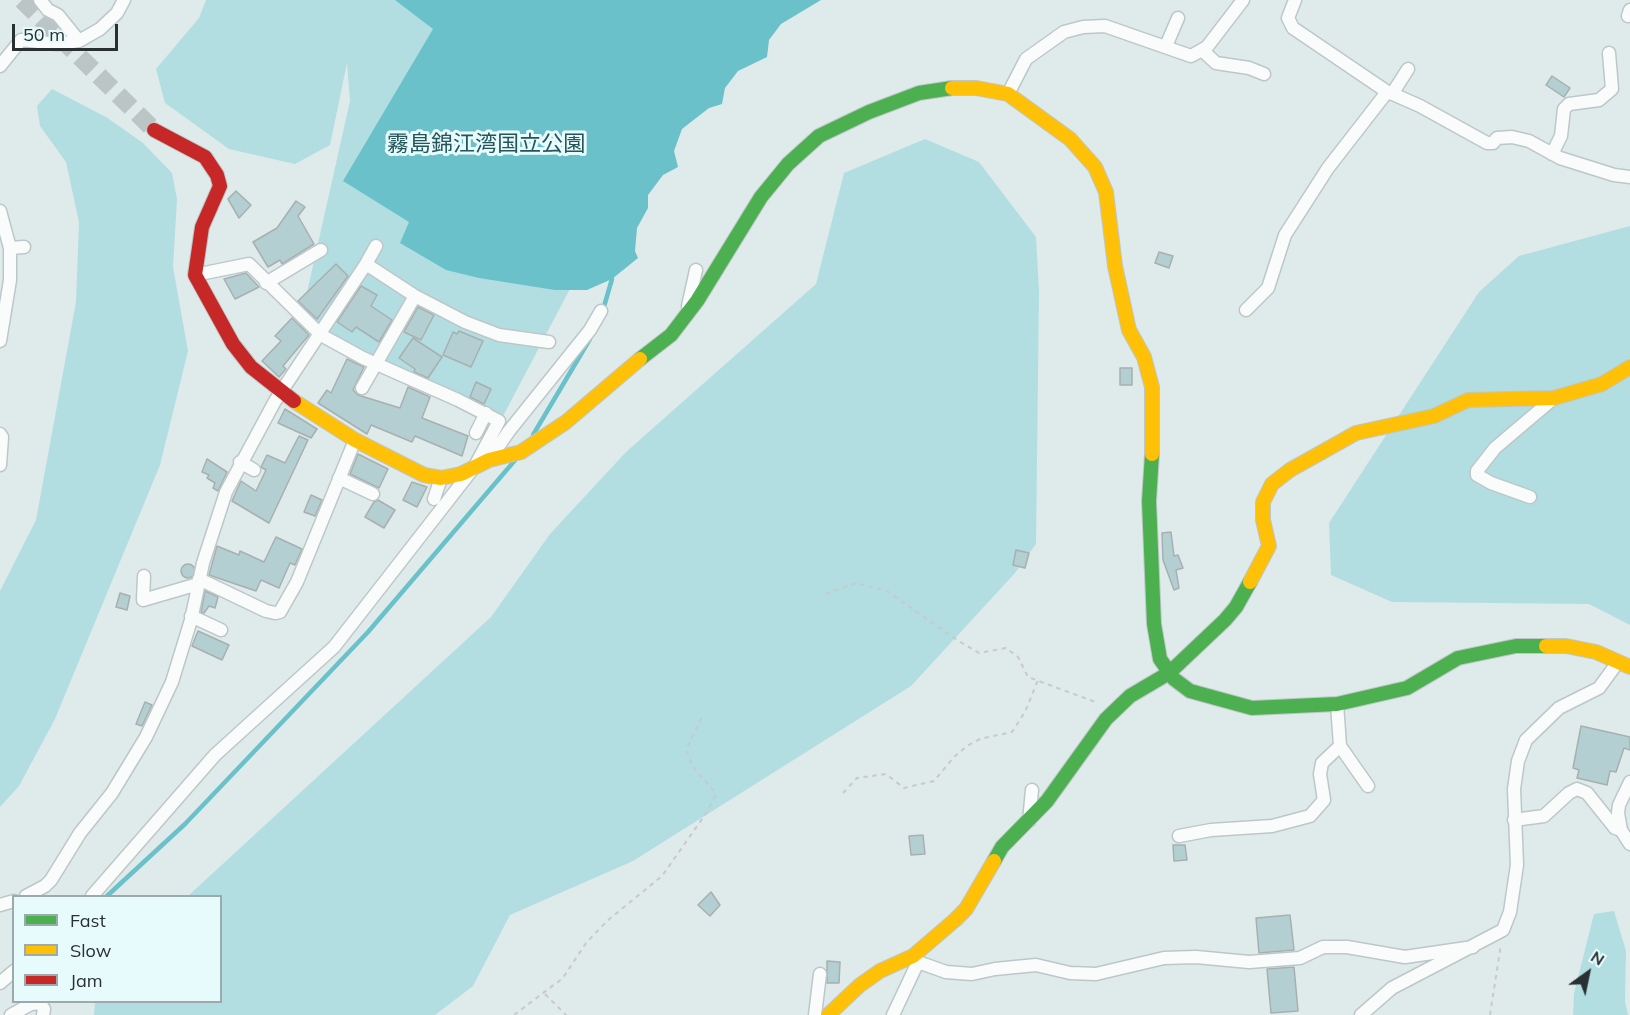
<!DOCTYPE html>
<html>
<head>
<meta charset="utf-8">
<style>
	body { margin:0 }
	#map { position:relative; width:1630px; height:1015px; overflow:hidden; background:#dfeaeb; font-family:Mulish,sans-serif }
	canvas { display:block }
	.legend { position:absolute; left:12px; top:895px; width:210px; height:108px; box-sizing:border-box; background:#e7fbfd; border:2px solid #9baaab; margin:0; padding:8px 10px; list-style:none; font-size:18px; color:#293031 }
	.legend li { display:flex; align-items:center; gap:12px; height:30px }
	.legend b { width:30px; border:2px solid #9baaab }
	.north { position:absolute; left:1558px; top:943px; width:60px; height:60px; -webkit-text-stroke:4px #e7fbfd; paint-order:stroke; rotate:33deg; font-size:16px; font-weight:700; line-height:24px; text-align:center; color:#293031 }
	.north::after { content:''; display:block; margin:auto; width:21px; height:27px; background:#293031; clip-path:polygon(50% 0,100% 100%,50% 72%,0 100%) }
	.scale { position:absolute; left:12px; top:24px; width:106px; height:27px; box-sizing:border-box; border:3px solid #293031; border-top:0; padding-left:8px; font-size:18px; line-height:21px; white-space:nowrap; color:#293031; -webkit-text-stroke:4px #e7fbfd; paint-order:stroke }
</style>
</head>
<body>
<div id="map">
<canvas width="1630" height="1015"></canvas>
<ul class="legend">
<li><b style="height:8px;background:#4caf50"></b>Fast</li>
<li><b style="height:8px;background:#ffc107"></b>Slow</li>
<li><b style="height:8px;background:#c62828"></b>Jam</li>
</ul>
<div class="north">N</div>
<div class="scale">50 m</div>
</div>
<script>
const c = document.querySelector('canvas').getContext('2d');
c.lineJoin = 'round';
function paint(path, color) { c.fillStyle = color; c.fill(path, 'evenodd'); }
const poly = rows => new Path2D(rows.map(r => 'M' + r).join(''));
function strokePath(path, color, width, dash) { c.strokeStyle = color; c.lineWidth = width; c.lineCap = dash ? 'butt' : 'round'; c.setLineDash(dash || []); c.stroke(path); }
function label(font, color, halo, rows, align = 'center') {
  c.font = font + ' Mulish,"Noto Sans JP",sans-serif'; c.lineWidth = 6; c.setLineDash([]); c.textBaseline = 'middle'; c.strokeStyle = halo; c.fillStyle = color; for (const [text, x, y, turn = 0] of rows) {
    c.save(); c.translate(x, y); c.rotate((+turn || 0) * Math.PI / 180); c.textAlign = isNaN(turn) ? turn : align; if (halo) c.strokeText(text, 0, 0); c.fillText(text, 0, 0); c.restore();
  }
}
paint(poly([
	[206,0,802,0,679,82,502,418,299,328,350,101,347,63,330,145,295,164,229,149,165,103,156,69,199,18],
	[52,89,106,117,143,143,172,173,177,199,173,267,188,351,160,465,55,719,19,786,0,807,0,591,36,520,76,302,79,222,66,162,40,126,37,106],
	[925,139,979,162,1036,237,1039,291,1036,544,1015,573,911,686,633,861,510,915,473,986,435,1015,94,1015,95,1002,220,1002,220,896,188,896,491,617,550,534,626,452,816,284,844,173],
	[1630,226,1630,625,1589,604,1392,602,1331,575,1329,523,1479,292,1519,256],
	[1614,911,1626,951,1625,1001,1628,1015,1573,1015,1574,993,1594,914]
]), '#b2dee2');
paint(poly([
	[395,0,821,0,781,24,769,40,767,57,738,71,725,88,722,104,709,108,682,129,674,151,678,167,663,175,648,195,648,208,637,228,635,251,638,258,612,279,587,290,555,290,479,278,446,270,400,243,409,222,343,181,433,29]
]), '#6ac1c9');
strokePath(poly([
	[603,310,612,279],
	[533,435,590,339],
	[107,896,185,824,368,632,516,459]
]), '#6ac1c9', 4.5);
const building = poly([
	[1552,76,1570,88,1564,97,1546,85,1552,76],
	[236,191,251,205,239,218,228,199,236,191],
	[296,201,305,207,298,216,314,244,282,264,280,260,268,267,253,242,277,228,296,201],
	[1159,252,1173,256,1169,268,1155,263,1159,252],
	[336,264,348,276,317,319,298,301,336,264],
	[246,273,259,287,235,299,224,279,246,273],
	[361,286,377,295,371,306,392,320,379,342,356,327,352,332,337,322,361,286],
	[418,307,434,315,421,340,404,332,418,307],
	[292,318,309,335,283,366,286,369,279,377,262,361,281,341,275,336,292,318],
	[459,331,483,341,471,367,443,355,453,332,457,334,459,331],
	[413,338,442,357,428,378,414,372,415,369,399,358,413,338],
	[347,359,364,367,353,390,358,395,400,408,408,387,430,397,422,418,468,436,462,456,415,436,412,442,371,425,367,434,318,403,327,390,331,393,347,359],
	[1120,368,1132,368,1132,385,1120,385,1120,368],
	[476,382,491,389,484,404,470,397,476,382],
	[285,409,317,429,311,438,278,423,285,409],
	[299,436,308,440,269,523,232,501,241,481,256,491,266,470,261,467,267,455,285,463,299,436],
	[358,454,388,469,379,488,350,474,358,454],
	[207,459,227,472,218,491,213,488,215,483,207,478,209,475,202,472,207,459],
	[412,482,427,487,417,507,403,500,412,482],
	[311,495,322,500,315,516,304,512,311,495],
	[378,500,395,510,384,528,365,517,374,502,378,500],
	[1171,532,1174,556,1178,555,1183,568,1176,570,1179,588,1174,590,1163,560,1162,533,1171,532],
	[276,537,302,549,295,565,290,563,279,588,261,580,256,591,209,575,217,546,239,555,240,551,264,562,276,537],
	[1016,550,1029,553,1025,568,1013,565,1016,550],
	'181 571a7 7 0 1 1 14 0a7 7 0 1 1-14 0Z',
	[205,591,218,597,215,608,209,606,204,613,201,612,205,591],
	[120,593,130,596,127,610,116,607,120,593],
	[198,631,229,645,222,660,192,646,198,631],
	[145,702,152,705,142,726,136,724,145,702],
	[1581,726,1630,737,1630,750,1624,748,1616,772,1610,771,1607,785,1577,778,1579,770,1573,768,1581,726],
	[923,835,925,854,911,855,909,836,923,835],
	[1173,845,1185,845,1187,860,1174,861,1173,845],
	[711,892,720,905,710,916,698,905,711,892],
	[1290,915,1294,950,1259,953,1256,918,1290,915],
	[827,961,840,962,839,983,827,983,827,961],
	[1294,967,1298,1011,1271,1013,1267,969,1294,967]
]);
paint(building, '#b4cfd1');
strokePath(building, '#a7b0b1', 1.5);
strokePath(poly([
	[22,0,154,130]
]), '#bbc5c6', 18, [18, 9]);
const street = poly([
	[40,0,48,10,58,15,79,41],
	[1295,0,1288,18,1293,28,1386,91,1420,106,1487,143,1493,143,1497,138,1512,137,1529,141,1560,158,1614,175,1630,177],
	[1628,16,1630,10],
	[1166,46,1178,18],
	[1203,51,1216,63,1249,68,1264,74],
	[0,66,21,40,57,44,79,41,100,29,117,13,124,0],
	[1008,94,1026,59,1064,32,1083,27,1105,26,1191,56,1207,47,1243,0],
	[1392,94,1408,69],
	[1552,154,1561,136,1564,109,1569,104,1599,100,1612,89,1609,53],
	[0,211,10,248,10,280,0,341],
	[10,248,24,247],
	[366,264,376,246],
	[266,283,321,250],
	[688,306,696,270],
	[1246,310,1268,288,1285,235,1328,168,1387,92],
	[362,388,415,296],
	[476,433,486,413],
	[0,434,2,437,0,465],
	[489,460,509,431,590,330,601,311],
	[240,462,254,470],
	[339,478,373,494],
	[1530,497,1491,483,1477,475,1477,471,1495,448,1554,398],
	[434,499,441,478],
	[144,576,143,600,198,584],
	[199,579,266,611,275,613,280,612,297,582,355,440],
	[191,616,221,630],
	[1337,704,1340,746,1368,786],
	[1630,782,1619,805,1618,813,1621,830,1630,844],
	[1514,820,1544,816,1569,793,1577,789,1587,793,1615,828,1621,830],
	[1029,821,1032,790],
	[1179,836,1211,830,1272,826,1310,816,1324,800,1320,774,1322,763,1340,746],
	[26,896,45,886,51,880,80,833,112,793,146,737,172,682,191,620,203,563,226,492,275,401,366,264,415,296,465,322,499,335,549,342],
	[92,896,215,755,334,647,475,466,499,421,458,400,363,358,321,335,249,264,195,275],
	[0,905,14,901],
	[913,956,918,962,946,972,972,974,995,969,1036,965,1070,973,1096,974,1164,958,1196,957,1249,962,1300,958,1323,947,1347,947,1405,957,1473,947],
	[0,983,14,971],
	[11,1015,31,1004,40,1003,44,1009,43,1015],
	[815,1015,820,974],
	[893,1015,918,962],
	[1361,1015,1392,988,1503,930,1510,912,1517,865,1514,789,1518,761,1526,740,1559,708,1599,688,1618,662]
]);
const fast = poly([
	[640,359,671,335,697,301,761,197,788,164,819,136,869,112,919,93,952,88],
	[1152,454,1149,501,1154,624,1160,659,1174,679,1190,691,1252,708,1337,704,1407,688,1458,658,1516,646,1546,646],
	[994,861,1002,847,1047,801,1106,719,1130,696,1169,673,1225,620,1236,607,1250,582]
]);
const slow = poly([
	[952,88,976,88,1008,94,1070,139,1095,167,1106,192,1115,266,1129,330,1144,357,1152,387,1152,454],
	[294,401,355,440,424,475,441,478,461,474,489,460,521,452,566,422,640,359],
	[1250,582,1269,546,1263,520,1263,502,1272,484,1290,470,1356,433,1434,416,1468,400,1554,398,1602,384,1630,367],
	[1546,646,1566,646,1596,652,1630,667],
	[828,1015,860,985,880,971,913,956,955,920,966,909,994,861]
]);
const jam = poly([
	[154,130,205,157,217,175,220,186,202,227,195,275,233,344,251,367,294,401]
]);
strokePath(street, '#bec7c8', 15);
strokePath(fast, '#bec7c8', 16);
strokePath(slow, '#bec7c8', 16);
strokePath(jam, '#bec7c8', 16);
strokePath(poly([
	[826,594,856,583,887,591,957,640,979,653,1006,648,1018,657,1028,677,1098,703],
	[843,793,857,778,886,774,904,788,934,781,954,757,967,746,980,739,1012,732,1025,712,1038,680],
	[545,994,566,1015],
	[514,1015,563,978,586,943,607,921,662,876,707,812,715,796,713,790,693,767,686,750,702,717],
	[1490,1015,1501,944]
]), '#c7cacc', 2, [4.5, 4.5]);
strokePath(street, '#fafcfc', 12);
strokePath(fast, '#4caf50', 14);
strokePath(slow, '#ffc107', 14);
strokePath(jam, '#c62828', 14);
label('22px', '#245559', '#e7fbfd', [
	["霧島錦江湾国立公園",486,144]
]);
</script>
</body>
</html>
